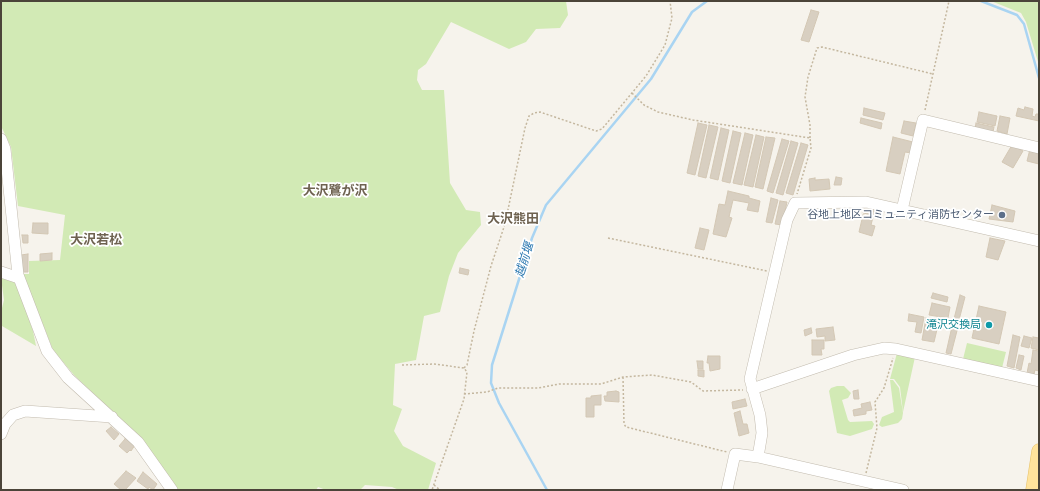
<!DOCTYPE html>
<html>
<head>
<meta charset="utf-8">
<style>
	body { margin:0 }
	#map { position:relative; width:1040px; height:491px; overflow:hidden; background:#f6f3ec; font-family:"DM Sans",sans-serif }
	canvas { display:block }
	.frame { position:absolute; inset:0; border:2px solid #4b4439; pointer-events:none }
</style>
</head>
<body>
<div id="map">
<canvas width="1040" height="491"></canvas>
<div class="frame"></div>
</div>
<script>
const c = document.querySelector('canvas').getContext('2d');
c.lineJoin = 'round';
function paint(path, color) { c.fillStyle = color; c.fill(path, 'evenodd'); }
const poly = rows => new Path2D(rows.map(r => 'M' + r).join(''));
function strokePath(path, color, width, dash) { c.strokeStyle = color; c.lineWidth = width; c.lineCap = dash ? 'butt' : 'round'; c.setLineDash(dash || []); c.stroke(path); }
function label(font, color, halo, rows, align = 'center') {
  c.font = font + ' "DM Sans","Noto Sans JP",sans-serif'; c.lineWidth = 3.5; c.setLineDash([]); c.textBaseline = 'middle'; c.strokeStyle = halo; c.fillStyle = color; for (const [text, x, y, turn = 0] of rows) {
    c.save(); c.translate(x, y); c.rotate((+turn || 0) * Math.PI / 180); c.textAlign = isNaN(turn) ? turn : align; if (halo) c.strokeText(text, 0, 0); c.fillText(text, 0, 0); c.restore();
  }
}
paint(poly([
	[1,1,566,1,568,15,560,28,536,29,526,42,509,49,451,22,426,64,418,70,417,80,422,90,444,90,450,183,466,210,480,212,481,225,458,253,449,276,440,312,424,316,416,360,395,364,393,405,402,409,394,431,403,446,436,463,428,490,399,490,392,487,365,485,360,490,326,490,318,487,316,490,178,490,143,441,74,375,53,350,23,274,29,274,29,261,60,260,65,215,18,206,11,147,1,126],
	[991,1,1039,1,1039,65,1026,22,1021,13],
	[1,278,16,281,33,331,36,346,2,326,1,312,4,300],
	[967,343,1006,352,1002,368,963,359],
	[897,353,915,357,903,412,900,387,894,379,890,379],
	[890,380,893,380,899,388,903,413,902,419,898,423,882,427,879,425,882,417,894,412],
	[837,386,844,386,851,393,848,398,842,400,848,420,850,422,872,421,874,424,872,429,850,436,837,433,829,391,831,388]
]), '#d2eab5');
strokePath(poly([
	[981,1,1017,15,1024,24,1039,78],
	[547,490,499,403,491,383,492,365,532,238,546,205,651,79,692,12,707,1]
]), '#a9d4f2', 2.5);
const building = poly([
	[811,10,819,12,809,42,801,40,811,10],
	[1025,107,1033,109,1032,116,1035,117,1036,114,1039,114,1039,121,1016,116,1018,108,1024,110,1025,107],
	[864,108,885,113,883,120,863,115,864,108],
	[979,112,997,116,995,126,977,122,979,112],
	[1000,116,1010,118,1007,134,997,131,1000,116],
	[861,118,882,123,881,129,860,123,861,118],
	[904,121,916,123,913,136,901,133,904,121],
	[698,123,707,125,695,175,687,173,698,123],
	[976,123,994,127,993,132,975,129,976,123],
	[709,125,718,127,706,178,698,176,709,125],
	[721,128,729,130,718,180,710,178,721,128],
	[733,131,741,133,730,183,722,181,733,131],
	[745,133,753,135,742,185,733,183,745,133],
	[756,135,764,137,753,187,744,185,756,135],
	[766,137,775,138,763,189,755,187,766,137],
	[893,137,913,142,911,153,905,152,900,174,886,171,893,137],
	[782,139,789,141,773,193,767,191,782,139],
	[791,141,798,143,783,195,776,193,791,141],
	[801,143,808,145,793,195,786,193,801,143],
	[1012,145,1023,151,1013,168,1002,162,1012,145],
	[1030,149,1039,151,1039,164,1027,161,1030,149],
	[836,177,842,178,841,185,834,185,836,177],
	[815,178,815,180,829,179,830,189,810,191,809,179,815,178],
	[728,191,749,196,749,198,760,201,758,212,747,210,749,203,733,200,729,217,732,218,726,237,713,234,719,204,725,205,728,191],
	[771,198,778,200,772,223,766,222,771,198],
	[780,201,787,202,782,225,775,224,780,201],
	[992,205,1015,211,1013,222,989,219,992,205],
	[865,207,875,209,873,215,863,213,865,207],
	[863,215,873,217,871,225,875,226,872,236,859,232,863,215],
	[33,223,48,223,48,234,32,233,33,223],
	[700,228,709,230,704,250,695,248,700,228],
	[22,235,28,235,28,243,23,243,22,235],
	[990,238,1005,241,998,260,986,257,990,238],
	[52,253,52,260,40,261,40,254,52,253],
	[28,254,28,272,22,272,21,255,28,254],
	[460,268,469,270,468,275,459,273,460,268],
	[933,293,948,297,947,302,931,298,933,293],
	[960,295,965,297,959,320,954,319,960,295],
	[932,303,950,307,948,318,929,315,932,303],
	[979,306,1006,312,999,344,972,338,979,306],
	[909,314,924,317,921,333,915,332,917,322,908,321,909,314],
	[926,318,939,321,934,342,922,340,926,318],
	[953,322,959,323,951,354,946,353,953,322],
	[833,327,835,340,825,341,825,336,817,337,816,329,833,327],
	[811,328,812,333,805,336,804,330,811,328],
	[1013,335,1020,337,1014,368,1007,366,1013,335],
	[1024,336,1032,338,1029,348,1021,346,1024,336],
	[1033,337,1039,338,1039,350,1031,348,1033,337],
	[812,340,824,340,824,349,821,349,822,355,812,355,812,340],
	[1033,350,1039,351,1039,371,1035,370,1034,374,1027,373,1029,363,1031,364,1033,350],
	[1019,355,1024,356,1021,370,1016,368,1019,355],
	[708,356,720,356,720,369,710,371,709,363,707,363,708,356],
	[697,361,703,361,703,369,698,369,697,361],
	[698,370,704,370,704,377,698,376,698,370],
	[858,390,859,399,854,399,853,391,858,390],
	[616,391,619,392,619,402,605,401,604,396,607,396,607,392,616,391],
	[601,395,601,405,594,405,594,417,586,417,586,398,591,398,591,396,601,395],
	[745,399,747,406,733,409,732,402,745,399],
	[870,402,872,410,866,411,866,414,854,416,853,410,862,408,861,404,870,402],
	[740,411,743,424,747,424,749,433,739,436,734,413,740,411],
	[111,427,119,434,114,440,106,431,111,427],
	[125,436,135,445,131,451,130,450,127,453,119,446,125,439,125,436],
	[126,471,136,478,125,490,121,490,114,484,126,471],
	[143,472,157,484,153,490,149,487,148,489,137,481,143,472]
]);
paint(building, '#d8cfc1');
strokePath(building, '#d3c7b4', 1);
const minor = poly([
	[1,139,5,149,18,275,47,351,68,378,138,442,172,490],
	[902,210,923,120,1039,148],
	[1,272,19,278],
	[752,389,853,355,884,348,896,349,1039,381],
	[1,434,5,424,13,415,25,411,112,417],
	[758,457,762,433,760,415,750,379,787,220,795,203,866,202,1039,241],
	[727,490,735,454,758,457,903,490]
]);
const major = poly([
	[1033,490,1039,451]
]);
strokePath(minor, '#c2bbae', 12);
strokePath(major, '#e6c16a', 15);
strokePath(poly([
	[632,93,644,105,658,112,693,120,810,138,811,148,797,194],
	[925,110,949,1],
	[810,138,810,125,805,97,808,77,817,48,822,47,933,74],
	[608,238,767,271],
	[402,365,434,364,464,368,467,372,464,399,432,490],
	[464,368,467,365,474,331,491,266,505,224,525,128,529,116,534,113,540,112,596,131,602,129,646,76,665,45,672,18,670,1],
	[623,377,624,424,626,427,727,452],
	[464,394,487,392,498,388,538,388,559,384,601,384,623,377,652,375,691,382,703,391,743,390],
	[866,473,877,428,875,402,884,388,893,358],
	[434,485,440,490]
]), '#c4b79f', 1.5, [2, 2]);
strokePath(minor, '#fff', 11);
strokePath(major, '#ffe39c', 14);
for (const [x, y, r, color] of [
	[1002,215,4,"#5c6f8a"],
	[989,325,4,"#0f9aa8"]
]) { const dot = new Path2D(); dot.arc(x, y, r, 0, 2 * Math.PI); c.fillStyle = color; c.fill(dot); strokePath(dot, '#fff', 1.5); }
label('11px', '#4e5e75', '#fff', [
	["谷地上地区コミュニティ消防センター",994,215]
], 'right');
label('11px', '#0d838f', '#fff', [
	["滝沢交換局",981,325]
], 'right');
label('italic 12px', '#2e7ab2', '#fff', [
	["越前堰",525,260,-73]
]);
label('bold 13px', '#6e6250', '#fff', [
	["大沢鷺が沢",335,192],
	["大沢熊田",513,220],
	["大沢若松",96,241]
]);
</script>
</body>
</html>
